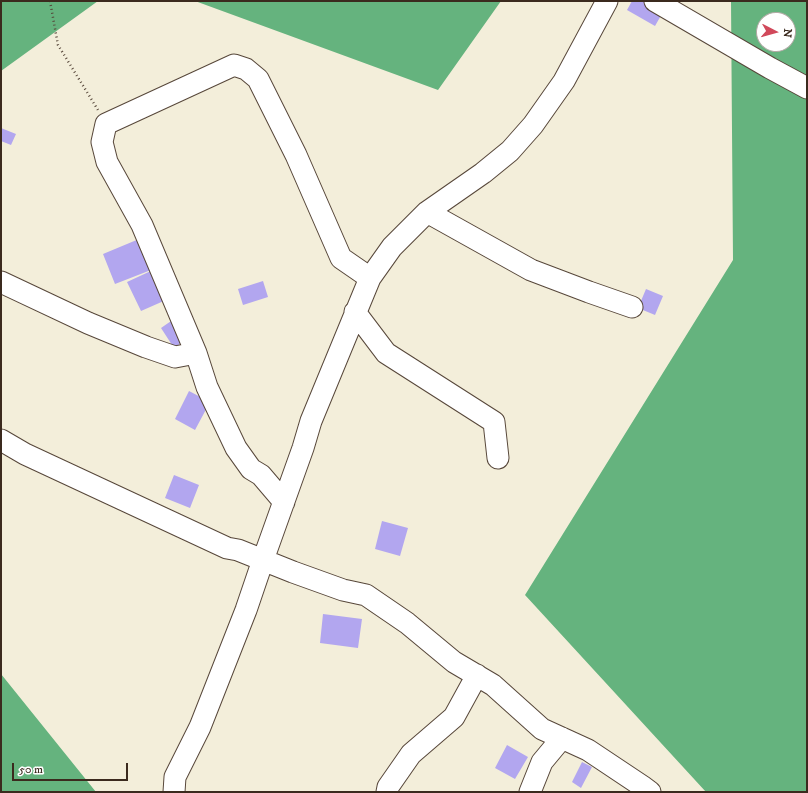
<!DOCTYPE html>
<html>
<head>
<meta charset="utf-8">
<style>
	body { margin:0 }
	#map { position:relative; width:808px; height:793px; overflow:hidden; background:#f3eeda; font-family:"IM FELL DW Pica",serif }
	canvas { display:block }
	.frame { position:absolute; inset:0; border:2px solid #3b2a1e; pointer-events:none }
	.north { position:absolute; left:756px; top:12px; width:40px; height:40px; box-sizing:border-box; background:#fff; border:1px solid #b1aaa5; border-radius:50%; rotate:96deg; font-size:11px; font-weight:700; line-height:16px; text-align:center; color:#3b2a1e }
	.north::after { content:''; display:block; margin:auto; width:14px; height:18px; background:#d1495b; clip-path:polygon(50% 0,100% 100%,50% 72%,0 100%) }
	.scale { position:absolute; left:12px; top:763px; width:116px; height:18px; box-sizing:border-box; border:2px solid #3b2a1e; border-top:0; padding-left:5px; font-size:12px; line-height:14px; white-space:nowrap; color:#3b2a1e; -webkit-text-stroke:3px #fff; paint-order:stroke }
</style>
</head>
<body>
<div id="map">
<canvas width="808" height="793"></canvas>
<div class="frame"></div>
<div class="north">N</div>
<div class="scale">50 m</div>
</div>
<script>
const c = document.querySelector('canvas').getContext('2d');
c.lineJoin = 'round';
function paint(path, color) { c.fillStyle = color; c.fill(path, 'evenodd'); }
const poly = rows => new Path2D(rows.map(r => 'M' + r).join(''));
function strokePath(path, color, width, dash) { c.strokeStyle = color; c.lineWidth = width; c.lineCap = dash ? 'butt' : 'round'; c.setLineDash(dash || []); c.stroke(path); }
paint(poly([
	[1,1,98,1,1,71],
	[195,1,501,1,438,90],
	[731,1,807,1,807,792,706,792,525,595,733,260],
	[764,20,788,20,788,44,764,44],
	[1,674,96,792,1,792]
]), '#65b37e');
paint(poly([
	[632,1,642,1,663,12,655,26,627,10],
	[1,128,16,134,11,145,1,141],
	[139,239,151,270,115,284,103,254],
	[153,270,166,300,141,311,127,282],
	[263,281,268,297,243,305,238,289],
	[646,289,663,296,655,315,638,308],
	[174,319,187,339,174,348,161,328],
	[189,391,210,402,195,430,175,419],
	[174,475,199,485,190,508,165,498],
	[382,521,408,528,400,556,375,549],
	[323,614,362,619,358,648,320,643],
	[507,745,528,757,515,779,495,768],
	[582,762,592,767,581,788,572,782]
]), '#b2a6ef');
const minor = poly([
	[655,1,770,68,807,88],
	[427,212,531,270,589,292,632,307],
	[1,282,88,323,146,347,175,357,196,353],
	[355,312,386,353,494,422,498,458],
	[1,440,25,454,227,548,238,550,263,560,303,448,311,421,370,278,392,247,427,212,483,173,510,151,533,125,564,81,607,1],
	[284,502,261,475,251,469,236,448,207,387,196,353,142,225,107,162,102,142,106,124,234,65,246,69,258,79,296,155,341,258,370,278],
	[174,792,175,777,200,727,246,610,263,560,293,572,343,590,366,595,407,623,454,662,493,685,542,729,588,750,642,786,650,792],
	[387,792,388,787,411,754,454,717,477,675],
	[530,792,542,762,562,738]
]);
strokePath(minor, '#57473a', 23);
strokePath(poly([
	[50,1,58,45,98,110]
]), '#57473a', 2.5, [1, 3]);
strokePath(minor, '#fff', 21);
</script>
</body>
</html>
